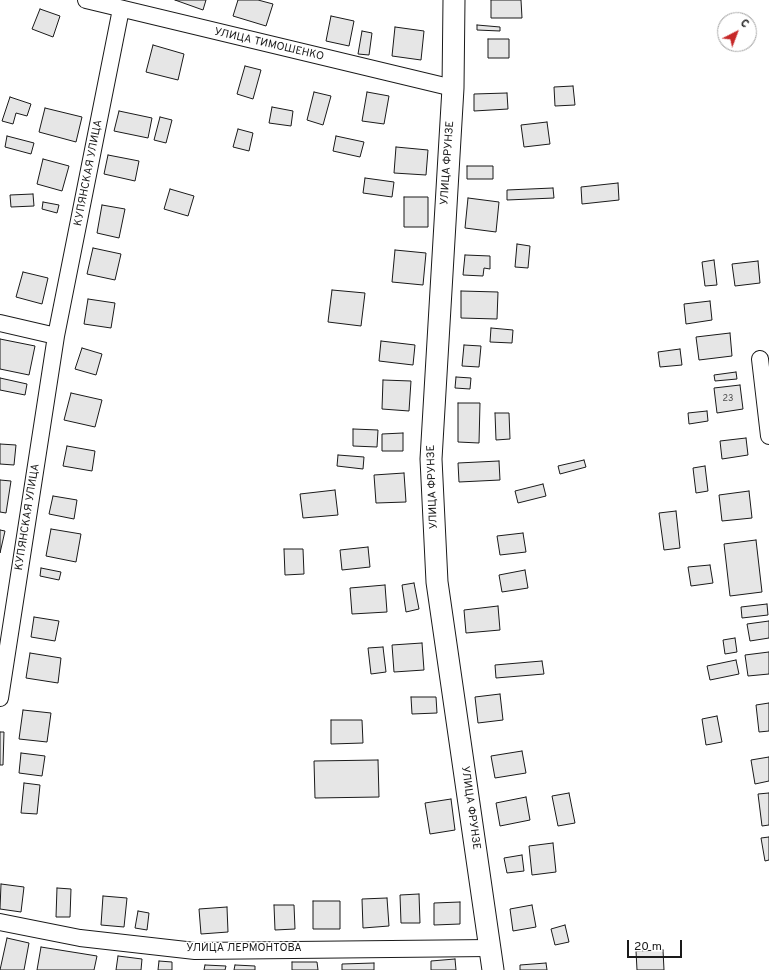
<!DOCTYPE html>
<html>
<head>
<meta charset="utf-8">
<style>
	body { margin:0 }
	#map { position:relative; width:769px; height:970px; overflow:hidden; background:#fff; font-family:Overpass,sans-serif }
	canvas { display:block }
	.north { position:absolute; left:717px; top:12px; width:40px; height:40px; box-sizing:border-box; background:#fff; border:1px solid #a3a3a3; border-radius:50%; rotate:42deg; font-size:11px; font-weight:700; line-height:16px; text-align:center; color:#1a1a1a }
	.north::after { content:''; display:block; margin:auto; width:14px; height:18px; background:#c62828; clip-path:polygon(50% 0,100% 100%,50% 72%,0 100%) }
	.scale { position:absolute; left:627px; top:940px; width:55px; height:18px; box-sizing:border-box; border:2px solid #1a1a1a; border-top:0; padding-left:5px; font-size:12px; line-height:14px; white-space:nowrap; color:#1a1a1a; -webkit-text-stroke:3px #fff; paint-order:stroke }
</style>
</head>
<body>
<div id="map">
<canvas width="769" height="970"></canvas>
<div class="north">С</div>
<div class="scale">20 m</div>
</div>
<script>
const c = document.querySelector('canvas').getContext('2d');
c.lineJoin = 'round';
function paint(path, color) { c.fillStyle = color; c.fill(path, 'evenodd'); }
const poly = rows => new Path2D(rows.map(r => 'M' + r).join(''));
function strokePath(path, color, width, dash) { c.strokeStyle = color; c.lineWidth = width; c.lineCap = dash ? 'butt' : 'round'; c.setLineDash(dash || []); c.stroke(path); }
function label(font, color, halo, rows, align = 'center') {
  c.font = font + ' Overpass,sans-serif'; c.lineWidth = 3; c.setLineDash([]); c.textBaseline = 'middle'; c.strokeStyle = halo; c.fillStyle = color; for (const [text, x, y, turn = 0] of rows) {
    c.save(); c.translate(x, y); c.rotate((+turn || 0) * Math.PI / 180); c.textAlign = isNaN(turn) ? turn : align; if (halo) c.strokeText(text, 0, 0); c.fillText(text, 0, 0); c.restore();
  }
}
const building = poly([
	[175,0,206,0,203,10,175,0],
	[238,0,258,0,273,4,266,26,233,16,238,0],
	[491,0,521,0,522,18,491,18,491,0],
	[40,9,60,16,53,37,32,29,40,9],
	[331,16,354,21,349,46,326,41,331,16],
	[477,25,500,27,500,31,477,30,477,25],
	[395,27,424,31,421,60,392,56,395,27],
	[362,31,372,33,369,55,358,54,362,31],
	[488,39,509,39,509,58,488,58,488,39],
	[153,45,184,54,178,80,146,72,153,45],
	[245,66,261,70,253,99,237,94,245,66],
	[573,86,575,105,555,106,554,87,573,86],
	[314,92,331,96,323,125,307,120,314,92],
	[367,92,389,96,384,124,362,121,367,92],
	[507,93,508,109,474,111,474,94,507,93],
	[10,97,31,104,27,116,16,113,13,124,2,121,10,97],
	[272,107,293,111,291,126,269,123,272,107],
	[45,108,82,117,76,142,39,132,45,108],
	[119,111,152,118,148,138,114,131,119,111],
	[160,117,172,120,166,143,154,140,160,117],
	[547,122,550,144,524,147,521,125,547,122],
	[238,129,253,133,249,151,233,147,238,129],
	[7,136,34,143,31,154,5,147,7,136],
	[336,136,364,142,360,157,333,151,336,136],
	[396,147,428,150,426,175,394,173,396,147],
	[108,155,139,161,135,181,104,174,108,155],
	[43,159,69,166,62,191,37,184,43,159],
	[467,166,493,166,493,179,467,179,467,166],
	[365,178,394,182,392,197,363,193,365,178],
	[618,183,619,200,582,204,581,187,618,183],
	[553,188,554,198,507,200,507,190,553,188],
	[170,189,194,196,188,216,164,209,170,189],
	[33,194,34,206,11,207,10,195,33,194],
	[404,197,428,197,428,227,404,227,404,197],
	[468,198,499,202,496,232,465,228,468,198],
	[43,202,59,205,57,213,42,209,43,202],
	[102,205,125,209,119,238,97,233,102,205],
	[517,244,530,246,528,268,515,267,517,244],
	[93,248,121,254,115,280,87,274,93,248],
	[395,250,426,253,423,285,392,282,395,250],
	[465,255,490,256,490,269,484,268,483,276,463,275,465,255],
	[714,260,717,285,705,286,702,262,714,260],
	[758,261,760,283,735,286,732,264,758,261],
	[23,272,48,278,42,304,16,297,23,272],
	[332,290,365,293,361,326,328,322,332,290],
	[461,291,498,292,497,319,461,318,461,291],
	[88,299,115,303,111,328,84,324,88,299],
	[710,301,712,320,686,324,684,304,710,301],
	[491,328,513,330,512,343,490,342,491,328],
	[730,333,732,356,699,360,696,337,730,333],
	[0,339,35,346,29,375,0,369,0,339],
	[381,341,415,345,413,365,379,361,381,341],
	[464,345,481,346,479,367,462,366,464,345],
	[82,348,102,354,96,375,75,369,82,348],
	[680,349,682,365,660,367,658,352,680,349],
	[736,372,737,379,715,381,714,375,736,372],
	[456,377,471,378,470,389,455,388,456,377],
	[0,378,27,384,25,395,0,390,0,378],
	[383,380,411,381,409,411,382,409,383,380],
	[740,385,743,409,717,413,714,388,740,385],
	[71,393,102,400,95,427,64,420,71,393],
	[458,403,480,403,479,443,458,442,458,403],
	[707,411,708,421,689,424,688,413,707,411],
	[495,413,509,413,510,439,496,440,495,413],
	[353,429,378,430,377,447,353,446,353,429],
	[403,433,403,451,382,451,382,434,403,433],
	[746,438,748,455,722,459,720,441,746,438],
	[0,444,16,445,14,465,0,464,0,444],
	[67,446,95,451,92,471,63,466,67,446],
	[338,455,364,457,363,469,337,466,338,455],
	[584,460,586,467,560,474,558,466,584,460],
	[499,461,500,480,459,482,458,463,499,461],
	[705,466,708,491,696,493,693,468,705,466],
	[404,473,406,502,376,503,374,475,404,473],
	[0,480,11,481,6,513,0,512,0,480],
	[543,484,546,496,518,503,515,491,543,484],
	[335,490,338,515,303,518,300,494,335,490],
	[749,491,752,518,722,521,719,495,749,491],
	[53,496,77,500,74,519,49,514,53,496],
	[676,511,680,548,664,550,659,513,676,511],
	[51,529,81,534,76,562,46,556,51,529],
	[0,530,5,531,0,553,0,530],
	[523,533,526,552,500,555,497,536,523,533],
	[756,540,762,592,730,596,724,544,756,540],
	[368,547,370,567,342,570,340,550,368,547],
	[284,549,303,549,304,574,285,575,284,549],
	[710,565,713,583,691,586,688,567,710,565],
	[41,568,61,572,59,580,40,576,41,568],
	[525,570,528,588,502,592,499,575,525,570],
	[414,583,419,609,406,612,402,585,414,583],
	[385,585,387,612,352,614,350,588,385,585],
	[767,604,768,615,742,618,741,607,767,604],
	[498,606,500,630,466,633,464,610,498,606],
	[34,617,59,621,55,641,31,637,34,617],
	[769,621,769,638,750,641,747,624,769,621],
	[735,638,737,652,725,654,723,640,735,638],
	[422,643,424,670,394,672,392,645,422,643],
	[383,647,386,672,371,674,368,648,383,647],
	[769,652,769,674,748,676,745,655,769,652],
	[30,653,61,658,58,683,26,678,30,653],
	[736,660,739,674,710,680,707,666,736,660],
	[542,661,544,674,496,678,495,665,542,661],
	[500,694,503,720,478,723,475,697,500,694],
	[411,697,436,697,437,713,412,714,411,697],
	[769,703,769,731,759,732,756,705,769,703],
	[23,710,51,713,47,742,19,739,23,710],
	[717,716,722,742,706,745,702,719,717,716],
	[331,720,362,720,363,743,331,744,331,720],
	[0,732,4,732,3,765,0,765,0,732],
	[522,751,526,773,495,778,491,756,522,751],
	[21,753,45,756,42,776,19,773,21,753],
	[769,757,769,781,755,784,751,760,769,757],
	[378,760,379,797,315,798,314,761,378,760],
	[24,783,40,785,37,814,21,813,24,783],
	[569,793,575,823,558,826,552,796,569,793],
	[769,793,769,825,762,826,758,794,769,793],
	[526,797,530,820,500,826,496,803,526,797],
	[451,799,455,830,430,834,425,803,451,799],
	[769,837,769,860,765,861,761,838,769,837],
	[553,843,556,872,532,875,529,846,553,843],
	[522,855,524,871,507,873,504,858,522,855],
	[1,884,24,887,21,912,0,909,1,884],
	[57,888,71,889,70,917,56,917,57,888],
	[419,894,420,923,401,923,400,895,419,894],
	[103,896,127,898,124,927,101,925,103,896],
	[387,898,389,926,363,928,362,899,387,898],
	[313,901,340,901,340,929,313,929,313,901],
	[460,902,460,924,434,925,434,903,460,902],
	[274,905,294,905,295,929,275,930,274,905],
	[532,905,536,927,513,931,510,909,532,905],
	[227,907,228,932,201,934,199,909,227,907],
	[138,911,149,913,147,930,135,928,138,911],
	[565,925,569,942,555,945,551,929,565,925],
	[7,938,29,943,24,970,0,970,7,938],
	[41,947,97,956,94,970,37,970,41,947],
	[663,950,664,970,637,970,636,951,663,950],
	[118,956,142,959,141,970,116,970,118,956],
	[455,959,456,970,431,970,431,961,455,959],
	[159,961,172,962,172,970,158,970,159,961],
	[292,962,317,962,318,970,292,970,292,962],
	[374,963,374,970,342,970,342,964,374,963],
	[546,963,547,970,520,970,520,965,546,963],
	[205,965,226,966,225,970,204,970,205,965],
	[235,965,255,966,255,970,234,970,235,965]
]);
paint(building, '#e6e6e6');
strokePath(building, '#1a1a1a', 1);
const minor = poly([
	[86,0,453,88],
	[0,323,56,336],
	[760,359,769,436],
	[0,698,56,336,121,9],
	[0,922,80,938,195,951,489,948]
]);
const tertiary = poly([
	[454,0,453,88,431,459,437,582,493,970]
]);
strokePath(minor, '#1a1a1a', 18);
strokePath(tertiary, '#1a1a1a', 23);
strokePath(minor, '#fff', 16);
strokePath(tertiary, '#fff', 21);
label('9px', '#4d4d4d', null, [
	["23",728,399]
]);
label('11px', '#1a1a1a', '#fff', [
	["УЛИЦА ТИМОШЕНКО",269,45,13],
	["УЛИЦА ФРУНЗЕ",448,163,-86],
	["КУПЯНСКАЯ УЛИЦА",89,173,-79],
	["УЛИЦА ФРУНЗЕ",433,487,-92],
	["КУПЯНСКАЯ УЛИЦА",28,517,-81],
	["УЛИЦА ФРУНЗЕ",470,808,82],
	["УЛИЦА ЛЕРМОНТОВА",244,949]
]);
</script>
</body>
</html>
